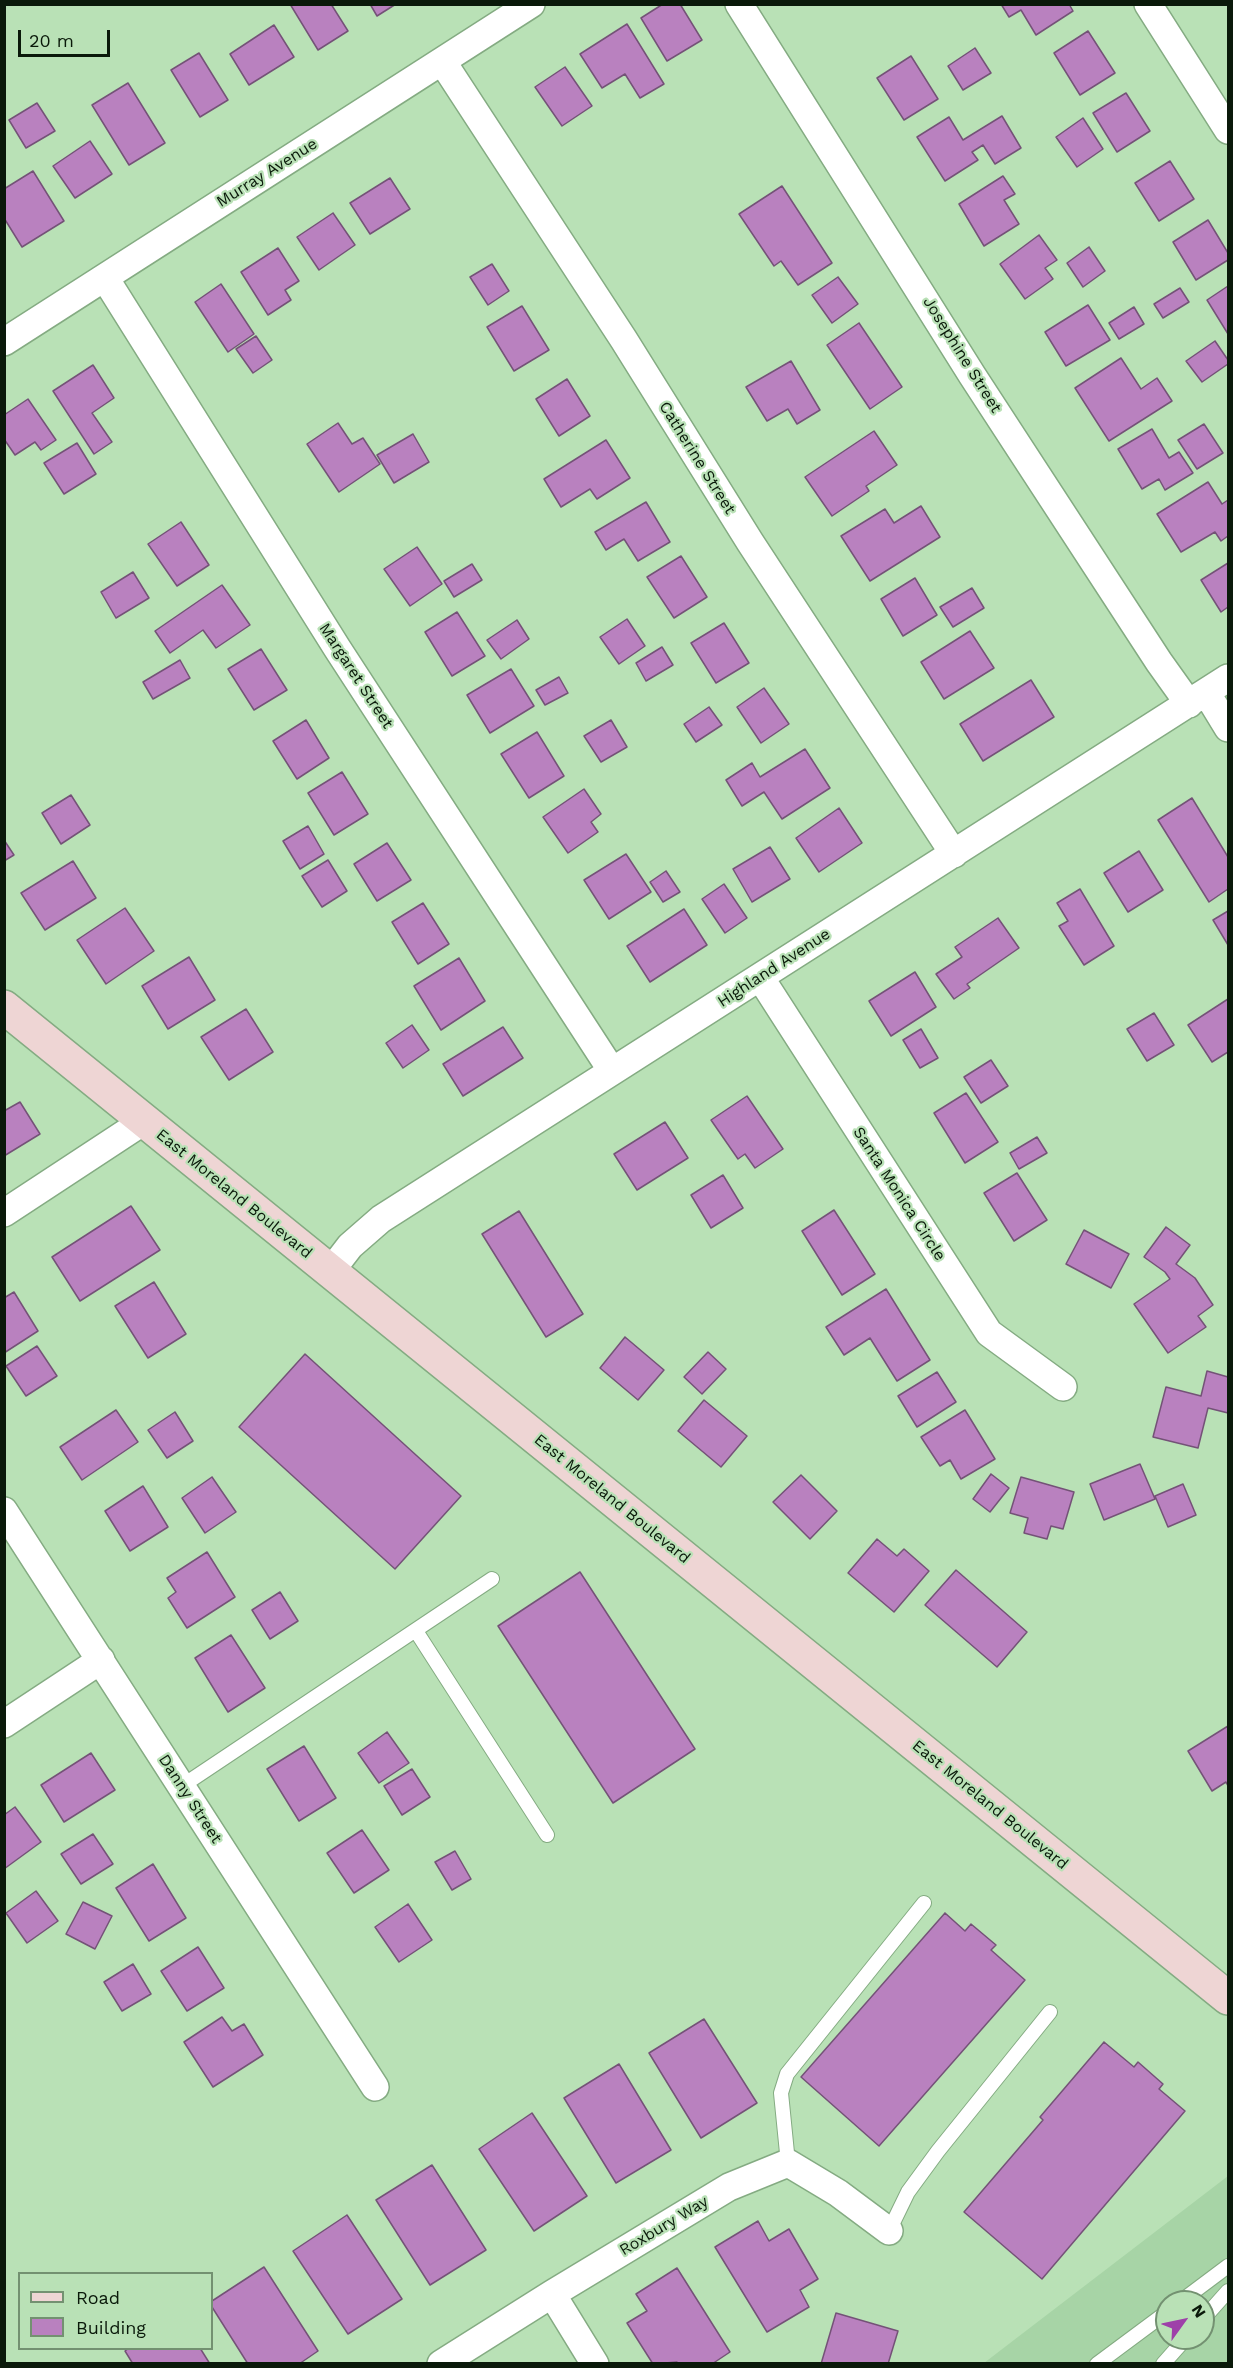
<!DOCTYPE html>
<html>
<head>
<meta charset="utf-8">
<style>
	body { margin:0 }
	#map { position:relative; width:1233px; height:2368px; overflow:hidden; background:#b9e1b6; font-family:"Work Sans",sans-serif }
	canvas { display:block }
	.frame { position:absolute; inset:0; border:6px solid #0a190a; pointer-events:none }
	.legend { position:absolute; left:18px; top:2272px; width:195px; height:78px; box-sizing:border-box; background:#b9e1b6; border:2px solid #739171; margin:0; padding:8px 10px; list-style:none; font-size:18px; color:#0a190a }
	.legend li { display:flex; align-items:center; gap:12px; height:30px }
	.legend b { width:30px; border:2px solid #739171 }
	.north { position:absolute; left:1155px; top:2290px; width:60px; height:60px; box-sizing:border-box; background:#b9e1b6; border:2px solid #739171; border-radius:50%; rotate:57deg; font-size:16px; font-weight:700; line-height:24px; text-align:center; color:#0a190a }
	.north::after { content:''; display:block; margin:auto; width:21px; height:27px; background:#9e40a9; clip-path:polygon(50% 0,100% 100%,50% 72%,0 100%) }
	.scale { position:absolute; left:18px; top:30px; width:92px; height:27px; box-sizing:border-box; border:3px solid #0a190a; border-top:0; padding-left:8px; font-size:18px; line-height:21px; white-space:nowrap; color:#0a190a; -webkit-text-stroke:4px #b9e1b6; paint-order:stroke }
</style>
</head>
<body>
<div id="map">
<canvas width="1233" height="2368"></canvas>
<div class="frame"></div>
<ul class="legend">
<li><b style="height:8px;background:#eed5d4"></b>Road</li>
<li><b style="height:16px;background:#b981bf"></b>Building</li>
</ul>
<div class="north">N</div>
<div class="scale">20 m</div>
</div>
<script>
const c = document.querySelector('canvas').getContext('2d');
c.lineJoin = 'round';
function paint(path, color) { c.fillStyle = color; c.fill(path, 'evenodd'); }
const poly = rows => new Path2D(rows.map(r => 'M' + r).join(''));
function strokePath(path, color, width, dash) { c.strokeStyle = color; c.lineWidth = width; c.lineCap = dash ? 'butt' : 'round'; c.setLineDash(dash || []); c.stroke(path); }
function label(font, color, halo, rows, align = 'center') {
  c.font = font + ' "Work Sans",sans-serif'; c.lineWidth = 4.5; c.setLineDash([]); c.textBaseline = 'middle'; c.strokeStyle = halo; c.fillStyle = color; for (const [text, x, y, turn = 0] of rows) {
    c.save(); c.translate(x, y); c.rotate((+turn || 0) * Math.PI / 180); c.textAlign = isNaN(turn) ? turn : align; if (halo) c.strokeText(text, 0, 0); c.fillText(text, 0, 0); c.restore();
  }
}
paint(poly([
	[1228,2176,1228,2363,984,2363],
	[1167,2302,1203,2302,1203,2338,1167,2338]
]), '#a7d4a6');
const building = poly([
	[290,4,331,4,348,31,318,50,290,4],
	[370,4,396,4,377,16,370,4],
	[663,4,680,4,702,40,667,61,641,18,663,4],
	[1001,4,1069,4,1073,11,1036,35,1021,10,1009,17,1001,4],
	[627,24,664,84,640,98,625,74,602,88,580,54,627,24],
	[274,25,294,57,249,85,230,54,274,25],
	[1088,31,1115,73,1080,95,1054,53,1088,31],
	[975,48,991,73,963,90,948,66,975,48],
	[199,53,228,100,200,117,171,70,199,53],
	[911,56,938,99,904,120,877,78,911,56],
	[565,67,592,106,562,126,535,87,565,67],
	[128,83,165,143,129,165,92,105,128,83],
	[1126,93,1150,131,1117,152,1093,113,1126,93],
	[37,103,55,131,26,148,9,120,37,103],
	[1002,116,1021,148,995,164,983,145,972,152,978,160,945,181,917,137,949,117,963,140,1002,116],
	[1083,118,1103,149,1077,167,1056,137,1083,118],
	[90,141,112,174,75,198,53,166,90,141],
	[1170,161,1194,199,1159,221,1135,183,1170,161],
	[33,171,64,221,22,247,4,218,4,189,33,171],
	[1003,176,1015,194,1004,200,1019,224,984,246,959,204,1003,176],
	[390,178,410,209,370,234,350,203,390,178],
	[782,186,832,263,798,285,781,261,774,266,739,214,782,186],
	[333,213,355,245,319,270,297,237,333,213],
	[1208,220,1228,253,1228,260,1196,280,1173,242,1208,220],
	[1039,235,1057,260,1045,268,1053,279,1025,299,1000,264,1039,235],
	[1089,247,1105,271,1083,287,1067,263,1089,247],
	[278,248,299,281,285,290,291,300,268,315,241,272,278,248],
	[492,264,509,291,488,305,470,277,492,264],
	[838,277,858,304,832,323,812,295,838,277],
	[221,284,254,334,228,352,195,302,221,284],
	[1228,286,1228,334,1207,300,1228,286],
	[1180,288,1189,302,1163,318,1154,304,1180,288],
	[1088,305,1110,340,1066,366,1045,332,1088,305],
	[522,306,549,350,514,371,487,327,522,306],
	[1134,307,1144,324,1119,339,1109,323,1134,307],
	[859,323,902,387,870,409,827,345,859,323],
	[256,336,272,360,253,373,236,349,256,336],
	[1215,341,1228,360,1228,364,1202,382,1186,361,1215,341],
	[1121,358,1141,389,1157,378,1172,401,1109,441,1075,388,1121,358],
	[791,361,820,410,797,424,788,409,767,421,746,387,791,361],
	[93,365,114,398,92,413,112,442,94,454,53,391,93,365],
	[567,379,590,416,559,436,536,399,567,379],
	[28,399,56,440,41,450,35,442,15,455,4,439,4,415,28,399],
	[338,423,352,444,363,438,380,464,339,492,307,444,338,423],
	[1204,424,1223,453,1197,469,1178,440,1204,424],
	[1152,429,1169,458,1179,452,1193,473,1165,490,1159,479,1142,489,1118,449,1152,429],
	[874,431,897,465,866,486,869,491,832,516,805,477,874,431],
	[413,434,429,462,394,483,377,455,413,434],
	[606,440,630,478,597,499,590,489,561,507,544,479,606,440],
	[77,443,96,474,64,494,44,463,77,443],
	[1208,482,1222,504,1228,500,1228,536,1221,541,1215,532,1181,552,1157,514,1208,482],
	[646,502,670,542,638,561,624,539,606,550,595,532,646,502],
	[921,506,940,537,870,581,841,536,885,509,894,523,921,506],
	[181,522,209,565,177,586,148,544,181,522],
	[417,547,442,584,410,606,384,569,417,547],
	[681,556,707,597,674,618,647,577,681,556],
	[1228,563,1228,607,1221,612,1201,580,1228,563],
	[472,564,482,580,454,597,444,581,472,564],
	[133,572,149,598,116,618,101,592,133,572],
	[915,578,937,615,903,636,881,599,915,578],
	[222,585,250,625,216,648,203,630,170,653,155,631,222,585],
	[972,588,984,608,953,627,940,607,972,588],
	[457,612,485,656,452,676,425,632,457,612],
	[627,619,645,646,619,664,600,637,627,619],
	[517,620,529,639,501,659,487,640,517,620],
	[724,623,749,663,716,683,691,643,724,623],
	[970,631,994,668,944,699,921,662,970,631],
	[662,647,673,665,646,681,636,663,662,647],
	[261,649,287,690,254,710,228,669,261,649],
	[180,660,190,678,153,699,143,682,180,660],
	[511,669,534,706,490,733,467,695,511,669],
	[559,677,568,693,545,705,536,690,559,677],
	[1031,680,1054,717,983,761,960,724,1031,680],
	[764,688,789,724,761,743,737,707,764,688],
	[709,707,722,725,696,742,684,724,709,707],
	[306,720,329,758,297,779,273,741,306,720],
	[611,720,627,747,601,762,584,736,611,720],
	[537,732,564,776,529,798,501,754,537,732],
	[805,749,830,788,782,819,764,792,742,806,726,780,752,763,760,777,805,749],
	[342,772,368,814,334,835,308,793,342,772],
	[584,789,601,814,591,822,598,832,568,853,543,817,584,789],
	[71,795,90,825,61,844,42,813,71,795],
	[1192,798,1228,857,1228,889,1209,902,1158,820,1192,798],
	[839,808,862,843,819,872,796,838,839,808],
	[308,826,324,854,300,869,283,841,308,826],
	[4,840,14,855,4,861,4,840],
	[387,843,411,880,377,901,354,864,387,843],
	[770,847,790,879,752,902,733,869,770,847],
	[1139,851,1163,890,1128,912,1104,873,1139,851],
	[626,854,651,892,609,919,584,880,626,854],
	[328,860,347,891,322,907,302,876,328,860],
	[73,861,96,898,45,930,21,893,73,861],
	[666,871,680,892,663,902,650,882,666,871],
	[724,884,747,918,725,933,702,899,724,884],
	[1080,889,1114,946,1084,965,1059,926,1068,921,1057,903,1080,889],
	[423,903,449,944,418,964,392,922,423,903],
	[125,908,154,951,106,984,77,940,125,908],
	[684,909,707,945,650,982,627,946,684,909],
	[1228,911,1228,945,1213,920,1228,911],
	[998,918,1019,948,967,984,970,988,954,999,936,974,962,957,955,947,998,918],
	[189,957,215,1000,168,1029,142,986,189,957],
	[459,958,485,1001,441,1030,414,986,459,958],
	[915,972,936,1007,891,1036,869,1001,915,972],
	[1228,999,1228,1052,1212,1062,1188,1025,1228,999],
	[246,1009,273,1052,229,1080,201,1037,246,1009],
	[1154,1013,1174,1045,1147,1061,1127,1029,1154,1013],
	[412,1025,429,1050,403,1068,386,1043,412,1025],
	[503,1027,523,1058,463,1096,443,1064,503,1027],
	[921,1029,938,1058,920,1068,903,1040,921,1029],
	[991,1060,1008,1086,981,1103,964,1077,991,1060],
	[966,1093,998,1142,965,1163,934,1113,966,1093],
	[747,1096,783,1149,755,1168,745,1154,738,1159,711,1120,747,1096],
	[20,1102,40,1134,4,1156,4,1111,20,1102],
	[665,1122,688,1158,637,1190,614,1154,665,1122],
	[1037,1137,1047,1153,1019,1169,1010,1153,1037,1137],
	[1017,1173,1047,1220,1014,1241,984,1193,1017,1173],
	[723,1175,743,1208,711,1228,691,1195,723,1175],
	[131,1206,160,1250,80,1301,52,1257,131,1206],
	[834,1210,875,1274,842,1295,802,1231,834,1210],
	[519,1211,583,1314,546,1337,482,1234,519,1211],
	[1166,1227,1190,1245,1176,1264,1195,1278,1213,1305,1198,1316,1206,1327,1168,1353,1134,1304,1170,1279,1165,1272,1144,1257,1166,1227],
	[1084,1230,1129,1254,1111,1288,1066,1264,1084,1230],
	[154,1282,186,1334,148,1358,115,1306,154,1282],
	[886,1289,930,1360,897,1381,870,1338,844,1355,826,1327,886,1289],
	[14,1292,38,1331,4,1353,4,1298,14,1292],
	[625,1337,664,1370,638,1400,600,1368,625,1337],
	[37,1346,57,1376,26,1396,6,1366,37,1346],
	[708,1352,726,1369,702,1394,684,1377,708,1352],
	[305,1354,461,1496,395,1569,239,1427,305,1354],
	[1207,1371,1228,1377,1228,1413,1208,1408,1198,1448,1153,1437,1166,1387,1201,1396,1207,1371],
	[937,1372,956,1402,917,1427,898,1396,937,1372],
	[704,1400,747,1436,721,1467,678,1431,704,1400],
	[116,1410,138,1442,82,1480,60,1447,116,1410],
	[965,1410,995,1459,961,1479,950,1460,940,1466,921,1437,965,1410],
	[175,1412,193,1441,167,1458,148,1430,175,1412],
	[1140,1464,1155,1499,1104,1520,1090,1484,1140,1464],
	[991,1474,1009,1488,990,1512,973,1499,991,1474],
	[801,1475,837,1511,810,1539,773,1502,801,1475],
	[212,1477,236,1512,205,1533,182,1498,212,1477],
	[1021,1477,1074,1492,1063,1529,1051,1526,1047,1539,1024,1533,1028,1518,1010,1513,1021,1477],
	[1183,1484,1196,1515,1168,1527,1155,1496,1183,1484],
	[143,1486,168,1527,130,1551,105,1511,143,1486],
	[877,1539,897,1556,904,1549,929,1571,894,1612,848,1573,877,1539],
	[207,1552,235,1597,187,1628,168,1598,176,1592,167,1578,207,1552],
	[956,1570,1027,1632,997,1667,925,1605,956,1570],
	[580,1572,695,1749,613,1803,498,1626,580,1572],
	[280,1592,298,1621,270,1639,252,1610,280,1592],
	[231,1635,265,1688,228,1712,195,1658,231,1635],
	[1228,1726,1228,1786,1226,1782,1212,1791,1188,1751,1228,1726],
	[387,1732,409,1763,379,1783,358,1753,387,1732],
	[304,1746,336,1798,299,1821,267,1769,304,1746],
	[91,1753,115,1790,64,1822,41,1785,91,1753],
	[412,1769,430,1797,402,1815,384,1786,412,1769],
	[15,1807,41,1842,4,1869,4,1815,15,1807],
	[362,1830,389,1870,354,1893,327,1853,362,1830],
	[93,1834,113,1864,81,1884,61,1854,93,1834],
	[455,1851,471,1879,452,1890,435,1862,455,1851],
	[153,1864,186,1918,149,1941,116,1888,153,1864],
	[36,1891,58,1921,27,1943,6,1913,36,1891],
	[83,1902,112,1916,95,1949,66,1934,83,1902],
	[408,1904,432,1940,399,1962,375,1927,408,1904],
	[945,1913,965,1931,971,1924,996,1945,991,1950,1025,1980,879,2146,801,2077,945,1913],
	[198,1947,224,1988,187,2011,161,1971,198,1947],
	[133,1964,151,1994,122,2011,104,1982,133,1964],
	[222,2017,232,2031,244,2024,263,2055,213,2087,184,2042,222,2017],
	[704,2019,757,2103,701,2138,649,2053,704,2019],
	[1104,2042,1134,2067,1138,2062,1163,2084,1159,2089,1185,2111,1042,2279,964,2212,1043,2120,1040,2117,1104,2042],
	[619,2064,671,2150,616,2183,564,2098,619,2064],
	[532,2113,587,2196,534,2231,479,2149,532,2113],
	[432,2165,486,2250,430,2285,376,2200,432,2165],
	[347,2215,402,2299,348,2334,293,2251,347,2215],
	[758,2221,769,2241,789,2229,818,2279,800,2290,809,2307,767,2332,715,2247,758,2221],
	[264,2267,318,2351,299,2364,248,2364,212,2307,212,2301,264,2267],
	[677,2268,730,2352,712,2364,678,2364,677,2362,653,2364,627,2323,647,2311,636,2294,677,2268],
	[836,2313,898,2331,888,2364,821,2364,836,2313],
	[129,2348,200,2348,210,2364,133,2364,125,2351,129,2348]
]);
paint(building, '#b981bf');
strokePath(building, '#745277', 1.5);
const lane = poly([
	[416,1631,547,1835],
	[182,1786,492,1579],
	[788,2163,781,2093,787,2074,924,1903],
	[889,2231,908,2192,938,2151,1050,2012],
	[1180,2302,1228,2266],
	[1203,2319,1228,2291],
	[1097,2364,1167,2312],
	[1163,2364,1186,2338]
]);
const street = poly([
	[739,4,972,375,1159,662,1189,704],
	[1148,4,1228,130],
	[442,61,624,340,750,542,954,854],
	[105,278,337,648,612,1071],
	[4,342,531,4],
	[1206,692,1228,728],
	[760,977,989,1333,1063,1387],
	[4,1213,144,1121],
	[330,1272,350,1246,381,1219,1228,678],
	[4,1511,375,2087],
	[4,1724,101,1660],
	[552,2294,595,2364],
	[441,2364,552,2294,729,2187,788,2163,838,2193,889,2231]
]);
const secondary = poly([
	[4,1007,1228,1998]
]);
strokePath(lane, '#84ab82', 16);
strokePath(street, '#84ab82', 30);
strokePath(secondary, '#84ab82', 36);
strokePath(lane, '#fff', 14);
strokePath(street, '#fff', 27);
strokePath(secondary, '#eed5d4', 33);
label('16px', '#0a190a', '#b9e1b6', [
	["Murray Avenue",267,173,-32],
	["Josephine Street",962,355,58],
	["Catherine Street",697,458,58],
	["Margaret Street",356,676,57],
	["Highland Avenue",774,968,-33],
	["East Moreland Boulevard",234,1194,39],
	["Santa Monica Circle",899,1194,57],
	["East Moreland Boulevard",612,1499,39],
	["Danny Street",190,1799,57],
	["East Moreland Boulevard",990,1805,39],
	["Roxbury Way",664,2226,-31]
]);
</script>
</body>
</html>
